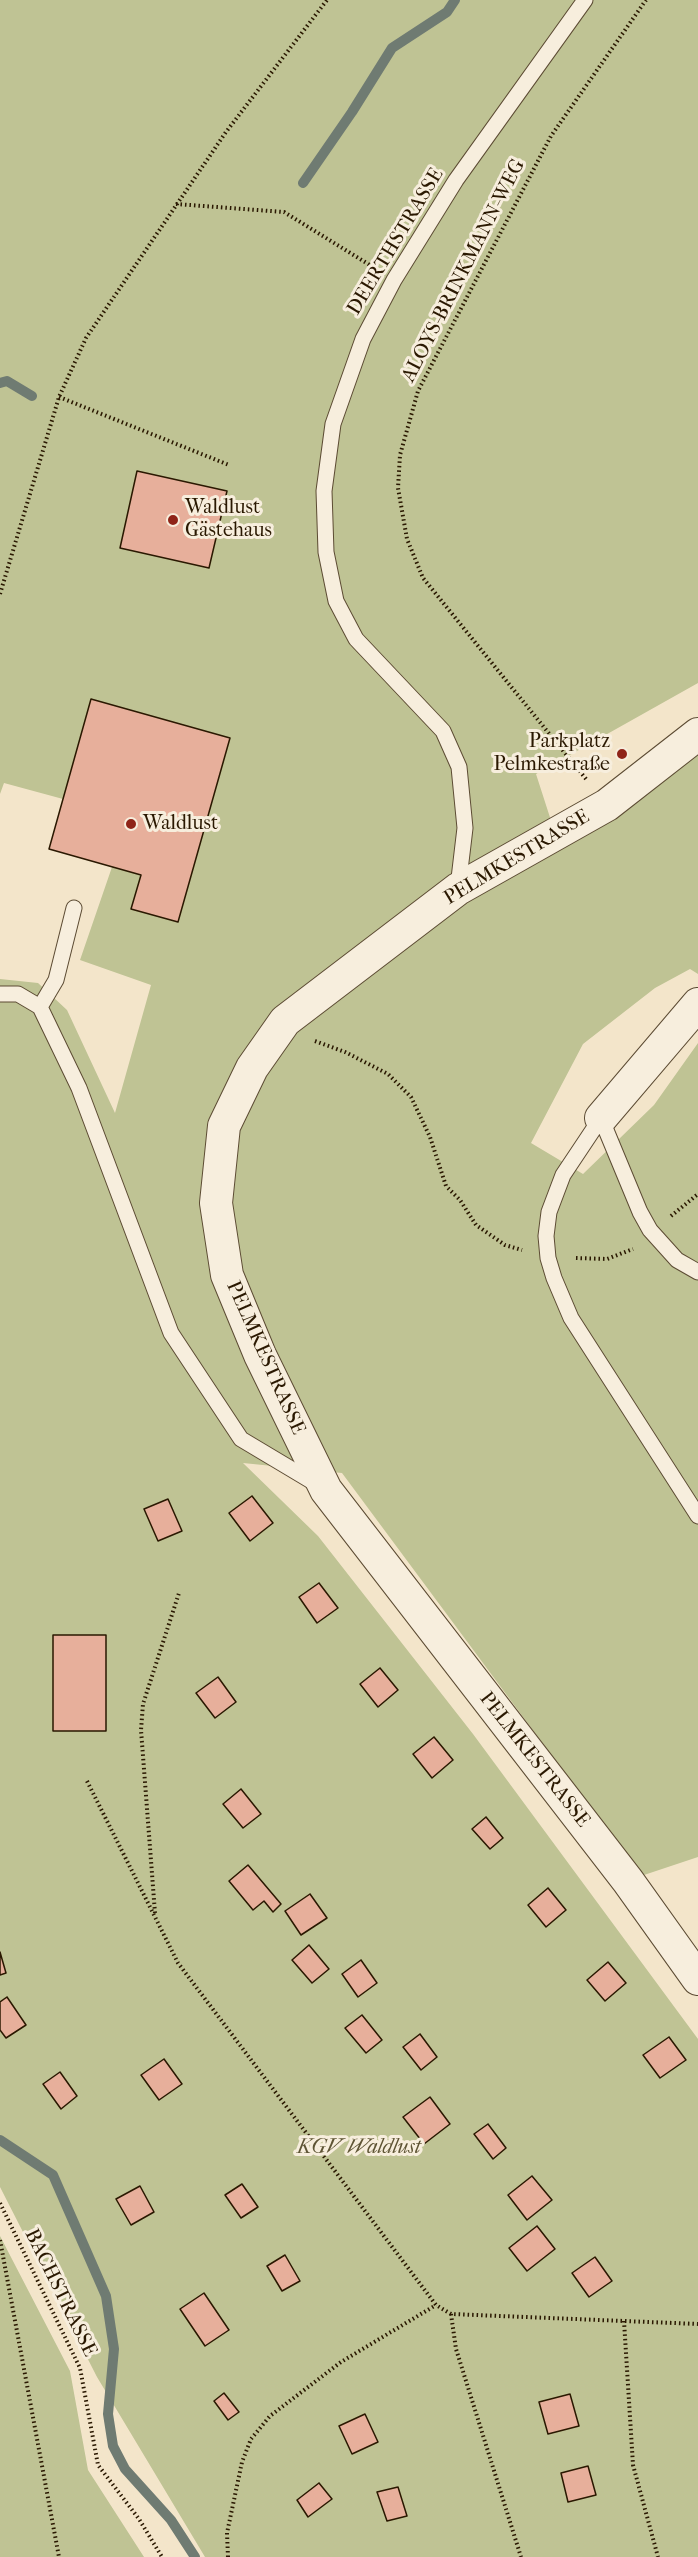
<!DOCTYPE html>
<html>
<head>
<meta charset="utf-8">
<style>
	body { margin:0 }
	canvas { display:block; background:#f3e5ca }
</style>
</head>
<body>
<canvas width="698" height="2557"></canvas>
<script>
const c = document.querySelector('canvas').getContext('2d');
c.lineJoin = 'round';
function paint(path, color) { c.fillStyle = color; c.fill(path, 'evenodd'); }
const poly = rows => new Path2D(rows.map(r => 'M' + r).join(''));
function strokePath(path, color, width, dash) { c.strokeStyle = color; c.lineWidth = width; c.lineCap = dash ? 'butt' : 'round'; c.setLineDash(dash || []); c.stroke(path); }
function label(font, color, halo, rows, align = 'center') {
  c.font = font + ' "IM FELL French Canon",serif'; c.lineWidth = 6; c.setLineDash([]); c.textBaseline = 'middle'; c.strokeStyle = halo; c.fillStyle = color; for (const [text, x, y, turn = 0] of rows) {
    c.save(); c.translate(x, y); c.rotate((+turn || 0) * Math.PI / 180); c.textAlign = isNaN(turn) ? turn : align; if (halo) c.strokeText(text, 0, 0); c.fillText(text, 0, 0); c.restore();
  }
}
paint(poly([
	[0,0,698,0,698,683,536,774,555,833,698,734,698,974,690,969,655,988,583,1044,531,1143,583,1174,654,1105,698,1043,698,1857,641,1876,342,1473,243,1463,318,1536,473,1734,698,2039,698,2557,205,2557,97,2377,0,2187,0,979,38,983,67,1010,115,1113,151,985,80,960,112,867,49,849,63,799,4,783,0,794],
	[0,2236,70,2371,88,2470,144,2557,0,2557]
]), '#bfc394');
strokePath(poly([
	[303,183,352,112,392,48,447,12,455,0],
	[0,383,7,381,32,396],
	[0,2140,53,2175,106,2296,114,2349,108,2414,113,2446,125,2469,171,2520,195,2557]
]), '#6f7b72', 10);
const building = poly([
	[137,471,227,491,209,568,120,548,137,471],
	[91,699,230,738,178,922,131,909,141,875,49,849,91,699],
	[252,1496,273,1523,250,1541,229,1513,252,1496],
	[168,1499,182,1531,158,1541,144,1509,168,1499],
	[319,1583,338,1608,317,1623,299,1597,319,1583],
	[53,1635,106,1635,106,1731,53,1731,53,1635],
	[380,1668,398,1690,378,1707,360,1684,380,1668],
	[218,1677,236,1702,215,1718,196,1693,218,1677],
	[434,1737,453,1760,432,1778,413,1754,434,1737],
	[241,1789,261,1814,243,1828,223,1804,241,1789],
	[486,1817,503,1838,490,1849,472,1829,486,1817],
	[248,1865,281,1904,273,1912,264,1901,253,1910,229,1881,248,1865],
	[548,1888,566,1910,546,1927,528,1905,548,1888],
	[310,1894,327,1918,301,1935,285,1911,310,1894],
	[309,1945,329,1969,312,1983,292,1960,309,1945],
	[0,1952,6,1973,0,1975,0,1952],
	[361,1960,377,1983,358,1997,342,1974,361,1960],
	[608,1962,626,1983,605,2001,587,1980,608,1962],
	[7,1997,26,2025,6,2038,0,2030,0,2002,7,1997],
	[362,2015,382,2040,366,2053,345,2028,362,2015],
	[420,2034,437,2057,421,2070,403,2047,420,2034],
	[669,2037,686,2060,660,2078,643,2055,669,2037],
	[164,2059,182,2084,159,2100,141,2075,164,2059],
	[60,2072,77,2096,61,2109,43,2084,60,2072],
	[430,2097,450,2124,424,2144,403,2117,430,2097],
	[488,2124,506,2148,493,2159,474,2134,488,2124],
	[532,2176,552,2200,527,2220,508,2195,532,2176],
	[242,2184,258,2207,241,2218,225,2195,242,2184],
	[140,2186,154,2212,131,2225,116,2199,140,2186],
	[537,2226,555,2249,527,2271,509,2248,537,2226],
	[285,2255,300,2281,282,2291,267,2266,285,2255],
	[595,2257,612,2281,589,2297,572,2273,595,2257],
	[204,2293,229,2330,205,2346,180,2309,204,2293],
	[224,2393,239,2412,228,2420,214,2401,224,2393],
	[570,2394,579,2426,548,2434,539,2402,570,2394],
	[365,2414,378,2442,352,2454,339,2426,365,2414],
	[588,2466,596,2495,568,2502,561,2473,588,2466],
	[319,2483,332,2499,308,2517,297,2500,319,2483],
	[398,2487,407,2516,387,2521,377,2492,398,2487]
]);
paint(building, '#e7af9b');
strokePath(building, '#2a1801', 1.5);
const service = poly([
	[458,887,465,828,459,767,443,731,356,639,336,601,326,552,324,491,333,424,363,339,394,280,456,180,585,0],
	[0,994,18,994,40,1007,79,1088,171,1333,241,1439,318,1485],
	[40,1007,56,980,74,908],
	[601,1118,563,1175,549,1212,546,1236,548,1258,554,1278,571,1318,698,1516],
	[601,1118,640,1212,650,1230,677,1260,698,1272]
]);
const minor = poly([
	[698,734,607,805,458,889,285,1021,252,1068,224,1126,216,1203,227,1275,260,1355,326,1490,628,1881,698,1979],
	[601,1118,698,1004]
]);
strokePath(service, '#5c4b33', 17);
strokePath(minor, '#5c4b33', 34);
strokePath(poly([
	[176,204,284,212,373,267],
	[59,397,229,465],
	[0,594,59,397,86,338,226,132,327,0],
	[586,779,423,578,407,539,398,488,400,455,418,391,551,136,646,0],
	[315,1041,345,1052,388,1074,411,1097,430,1137,446,1186,460,1200,476,1225,505,1245,522,1250],
	[671,1216,698,1194],
	[576,1258,607,1259,633,1249],
	[87,1781,178,1963,436,2305,451,2314,698,2324],
	[155,1913,141,1730,143,1704,179,1593],
	[0,2203,80,2368,98,2465,139,2519,162,2557],
	[0,2240,59,2557],
	[451,2314,456,2349,521,2557],
	[624,2321,633,2465,658,2557],
	[228,2557,227,2533,242,2462,251,2439,270,2416,341,2362,436,2305]
]), '#2a1801', 4, [1.5, 3]);
strokePath(service, '#f7eedd', 15);
strokePath(minor, '#f7eedd', 32);
for (const [x, y, r, color] of [
	[173,520,6,"#8f2418"],
	[622,754,6,"#8f2418"],
	[131,824,6,"#8f2418"]
]) { const dot = new Path2D(); dot.arc(x, y, r, 0, 2 * Math.PI); c.fillStyle = color; c.fill(dot); strokePath(dot, '#f7eedd', 2); }
label('20px', '#2a1801', '#f7eedd', [
	["DEERTHSTRASSE",396,242,-59],
	["ALOYS-BRINKMANN-WEG",464,271,-63],
	["PELMKESTRASSE",517,858,-31],
	["PELMKESTRASSE",265,1358,66],
	["PELMKESTRASSE",534,1760,52],
	["BACHSTRASSE",60,2293,64]
]);
label('20px', '#2a1801', '#f7eedd', [
	["Waldlust",185,508],
	["Gästehaus",185,531],
	["Parkplatz",610,742,"right"],
	["Pelmkestraße",610,765,"right"],
	["Waldlust",143,824]
], 'left');
label('italic 20px', '#5e5434', '#f7eedd', [
	["KGV Waldlust",359,2148]
]);
</script>
</body>
</html>
